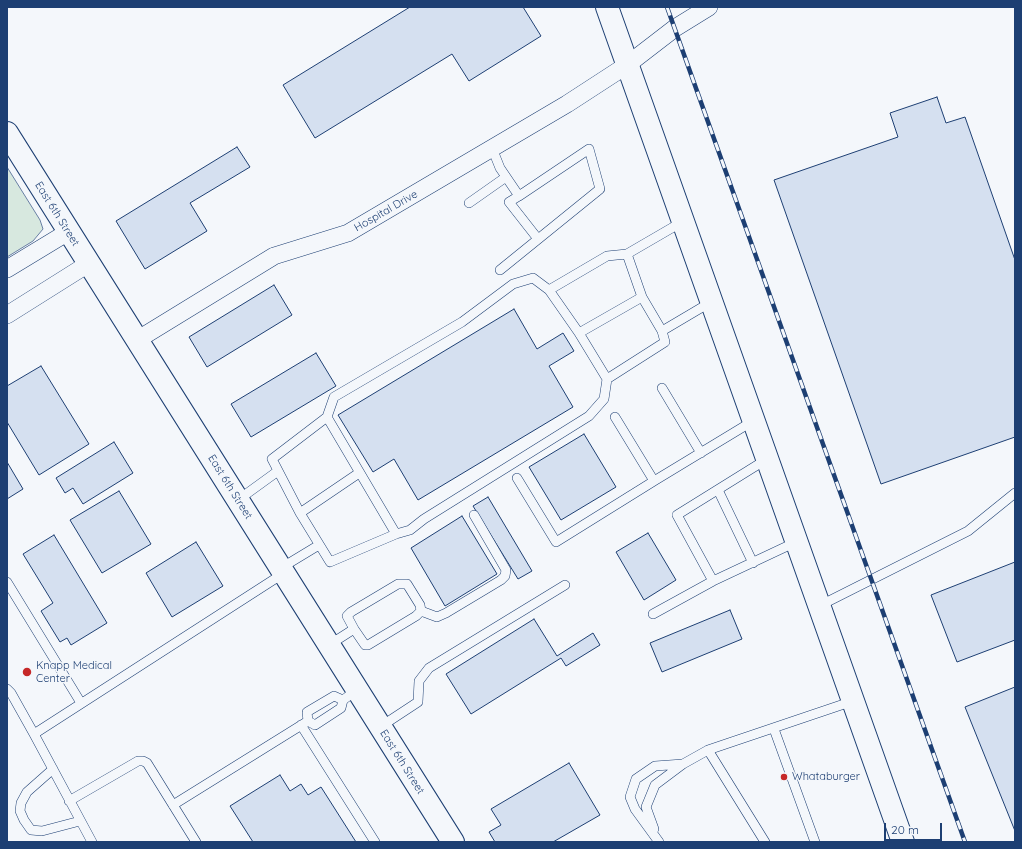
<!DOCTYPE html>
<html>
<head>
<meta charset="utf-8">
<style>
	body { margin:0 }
	#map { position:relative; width:1022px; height:849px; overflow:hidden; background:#f4f7fb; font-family:Quicksand,sans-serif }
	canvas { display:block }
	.frame { position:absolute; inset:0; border:8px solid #1d3f73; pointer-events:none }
	.scale { position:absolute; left:884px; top:823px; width:58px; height:18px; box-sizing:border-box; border:2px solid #1d3f73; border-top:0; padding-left:5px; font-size:12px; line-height:14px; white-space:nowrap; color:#1d3f73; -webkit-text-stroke:3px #f4f7fb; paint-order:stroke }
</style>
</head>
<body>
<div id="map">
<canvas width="1022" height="849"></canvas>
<div class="frame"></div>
<div class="scale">20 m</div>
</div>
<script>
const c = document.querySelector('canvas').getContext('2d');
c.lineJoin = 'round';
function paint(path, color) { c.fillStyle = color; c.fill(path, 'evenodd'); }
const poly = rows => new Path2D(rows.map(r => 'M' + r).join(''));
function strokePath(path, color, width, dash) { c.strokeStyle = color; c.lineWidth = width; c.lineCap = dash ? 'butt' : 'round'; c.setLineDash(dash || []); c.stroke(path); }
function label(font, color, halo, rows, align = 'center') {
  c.font = font + ' Quicksand,sans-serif'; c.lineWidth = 3; c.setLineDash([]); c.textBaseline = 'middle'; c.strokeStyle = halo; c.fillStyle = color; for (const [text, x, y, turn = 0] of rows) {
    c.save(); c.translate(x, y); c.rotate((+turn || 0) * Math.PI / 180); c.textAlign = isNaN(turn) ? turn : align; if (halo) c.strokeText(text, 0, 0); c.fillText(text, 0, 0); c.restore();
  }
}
const green = poly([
	[7,167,40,220,43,229,33,241,7,257,7,167]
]);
paint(green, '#d7e8df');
strokePath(green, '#687fa3', 1);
const building = poly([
	[410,7,523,7,541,36,469,81,452,54,315,138,283,85,410,7],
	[937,97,946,123,965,117,1015,260,1015,437,881,484,774,180,898,137,890,113,937,97],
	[237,147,250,167,190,203,207,231,145,269,116,221,237,147],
	[274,285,292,315,207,367,189,337,274,285],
	[514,309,537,349,563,333,574,351,549,366,573,407,418,500,394,459,373,472,338,415,514,309],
	[316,353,336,386,251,437,231,404,316,353],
	[41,366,89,444,39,475,7,422,7,386,41,366],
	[584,434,616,487,561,520,529,467,584,434],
	[114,442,133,473,83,504,73,488,65,493,56,478,114,442],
	[7,462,23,489,7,499,7,462],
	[119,491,151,544,102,573,70,520,119,491],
	[488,497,532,571,518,579,473,506,488,497],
	[462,516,497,574,445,606,411,548,462,516],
	[648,533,676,580,644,600,616,552,648,533],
	[54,535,107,623,71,645,67,638,60,642,41,611,53,603,23,554,54,535],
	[196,542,223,586,172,617,146,573,196,542],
	[1015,562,1015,640,957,662,931,595,1015,562],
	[730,610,742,639,662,672,650,643,730,610],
	[534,619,557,656,593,633,600,645,566,666,561,658,471,714,446,674,534,619],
	[1015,687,1015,831,965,707,1015,687],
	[569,763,600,815,553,842,495,842,489,832,501,825,491,809,569,763],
	[280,775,290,791,301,784,308,795,321,787,356,842,253,842,230,806,280,775]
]);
paint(building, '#d5e0f0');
strokePath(building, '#1d3f73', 1);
const lane = poly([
	[492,148,500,168,519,196,589,149,600,189,500,270],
	[519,196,509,202,538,239],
	[469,203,506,177],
	[682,222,627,254,642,297,662,331,711,302],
	[627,254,607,256,549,290,579,333,607,379,665,342,662,331],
	[579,333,642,297],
	[662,388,701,453],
	[327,417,396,534,330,562,300,513,272,459,327,417,334,397,462,322,513,284,533,278,549,290],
	[615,417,654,481,753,421],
	[767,459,677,515,713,581,796,542],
	[517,478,556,542,654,481],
	[718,490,753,563],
	[238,500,278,471],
	[300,513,359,473],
	[396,534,410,530,424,519,589,416,604,399,607,379],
	[281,568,319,545],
	[7,582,81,703],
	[819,606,968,531,1015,493],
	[653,614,713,581],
	[354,629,365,645,368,645,416,616,421,611],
	[329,645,354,629,347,616,351,612,398,584,407,584,420,605,421,611,437,617,446,613,501,580,505,576,506,570,474,515],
	[7,689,11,693,34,734,92,842],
	[308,721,315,725,341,708,343,700,357,690],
	[308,721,307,712,334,696,343,700],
	[301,725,375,842],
	[380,727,418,702,419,681,429,668,565,585],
	[774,729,815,842],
	[34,734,284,573],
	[53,769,27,792,21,803,20,811,24,820,31,830,42,831,80,821],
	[69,801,138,761,143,761,147,763,196,842],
	[173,805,308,721],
	[654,829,646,807,655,785,683,764,708,750],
	[659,842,635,809,630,797,636,779,655,766,683,764],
	[765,842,708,750,853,701]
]);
const street = poly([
	[7,269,68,232],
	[7,315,88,264],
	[137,340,274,256,348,233,567,104,627,65,675,28,709,7]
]);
const secondary = poly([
	[7,133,453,842]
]);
const primary = poly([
	[607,7,903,842]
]);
strokePath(lane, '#1d3f73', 10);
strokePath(street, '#1d3f73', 18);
strokePath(secondary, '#1d3f73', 24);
strokePath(primary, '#1d3f73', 24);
strokePath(lane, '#f4f7fb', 9);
strokePath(street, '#f4f7fb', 17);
strokePath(secondary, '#f4f7fb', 22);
strokePath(primary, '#f4f7fb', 22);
const rail = poly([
	[667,7,965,842]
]);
strokePath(rail, '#1d3f73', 4.5);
strokePath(rail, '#f4f7fb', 3, [9]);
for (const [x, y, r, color] of [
	[27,672,5,"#c62828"],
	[784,777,4,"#c62828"]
]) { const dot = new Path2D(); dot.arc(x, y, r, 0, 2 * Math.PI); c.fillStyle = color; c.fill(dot); strokePath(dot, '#f4f7fb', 1.5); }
label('11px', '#1d3f73', '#f4f7fb', [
	["Hospital Drive",386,211,-30],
	["East 6th Street",57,214,58],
	["East 6th Street",230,487,58],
	["East 6th Street",402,762,58]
]);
label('11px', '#1d3f73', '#f4f7fb', [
	["Knapp Medical",36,666],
	["Center",36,679],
	["Whataburger",792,777]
], 'left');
</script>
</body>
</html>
